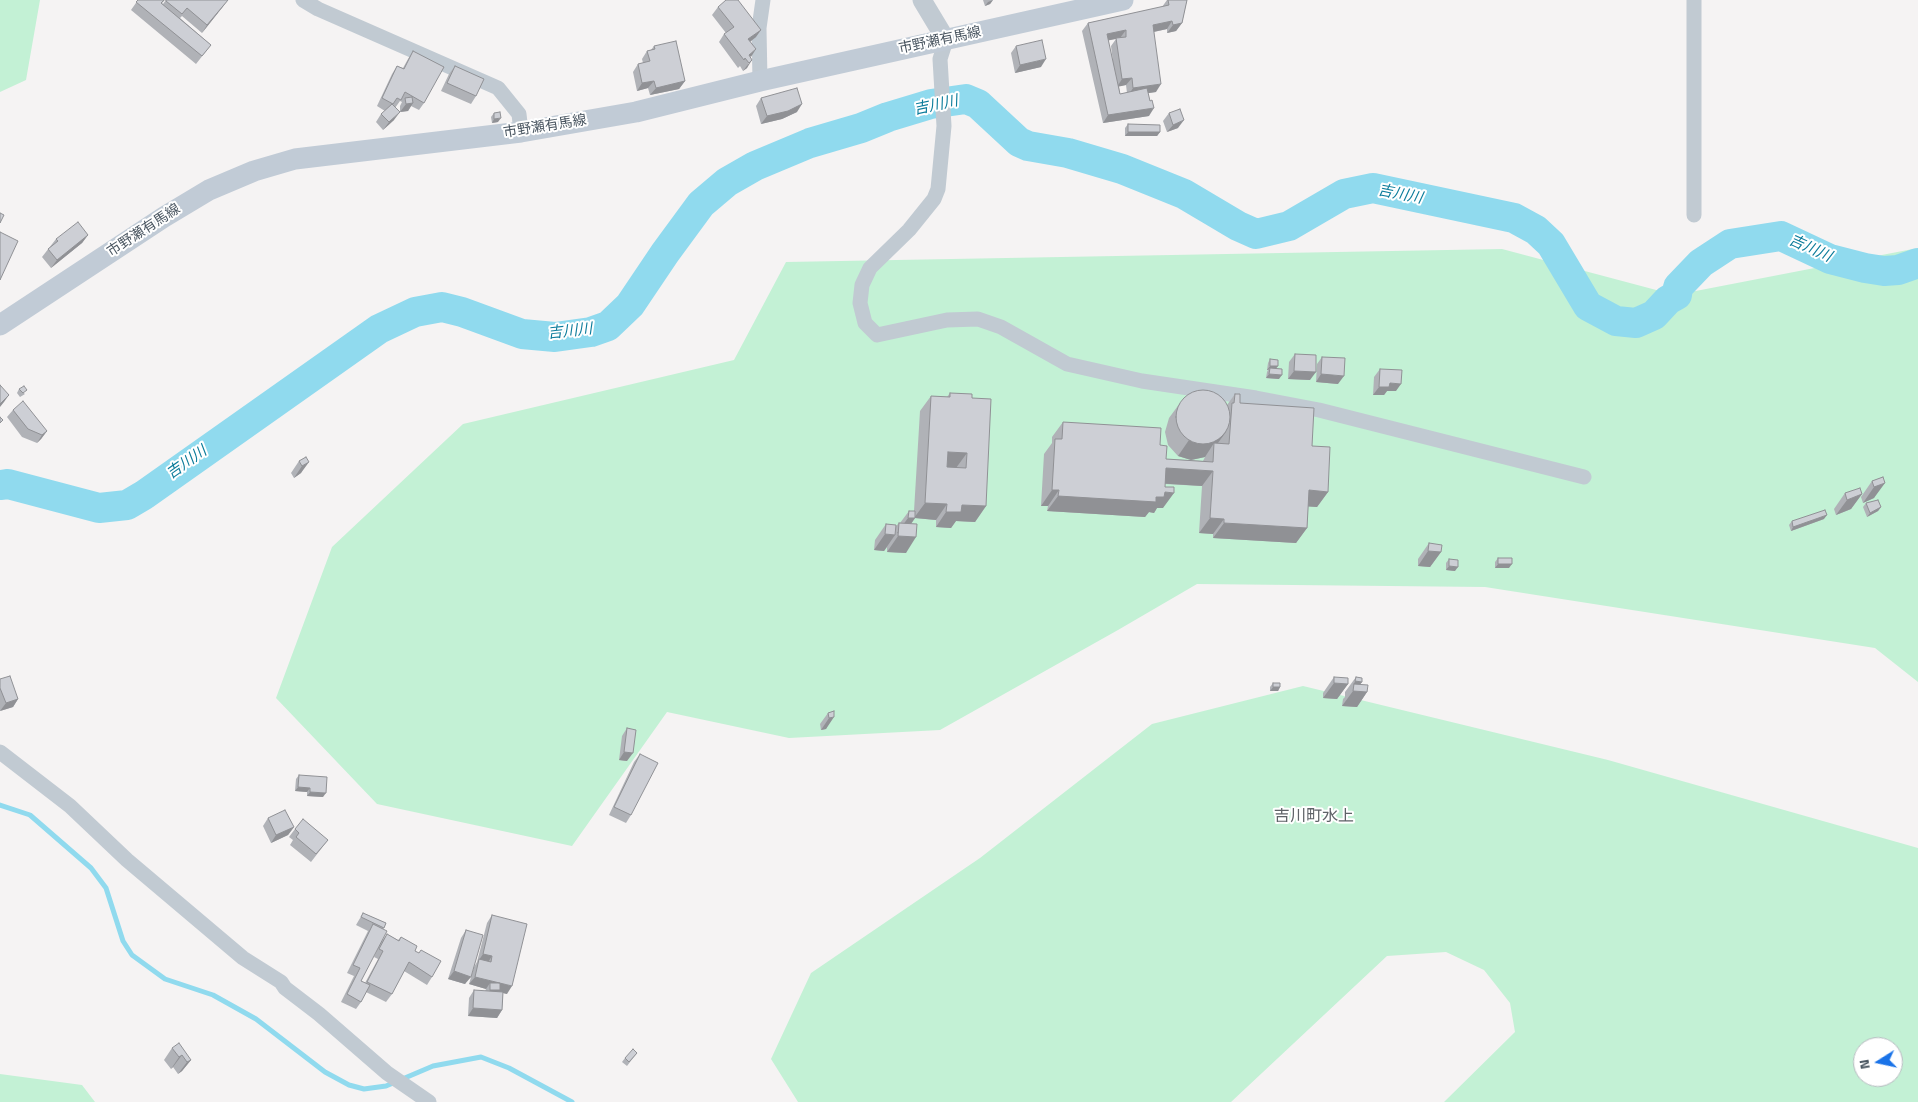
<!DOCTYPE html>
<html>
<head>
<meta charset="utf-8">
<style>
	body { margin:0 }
	#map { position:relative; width:1918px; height:1102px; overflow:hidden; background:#f5f3f3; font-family:"Titillium Web",sans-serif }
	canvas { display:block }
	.north { position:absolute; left:1853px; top:1037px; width:50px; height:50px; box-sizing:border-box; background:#fff; border:1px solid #b7bbc0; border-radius:50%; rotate:260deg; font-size:14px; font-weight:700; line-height:20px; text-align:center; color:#4a5661 }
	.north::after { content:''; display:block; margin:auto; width:18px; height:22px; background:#1a73e8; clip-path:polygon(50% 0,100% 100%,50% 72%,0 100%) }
</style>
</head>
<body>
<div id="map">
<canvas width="1918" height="1102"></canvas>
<div class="north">N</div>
</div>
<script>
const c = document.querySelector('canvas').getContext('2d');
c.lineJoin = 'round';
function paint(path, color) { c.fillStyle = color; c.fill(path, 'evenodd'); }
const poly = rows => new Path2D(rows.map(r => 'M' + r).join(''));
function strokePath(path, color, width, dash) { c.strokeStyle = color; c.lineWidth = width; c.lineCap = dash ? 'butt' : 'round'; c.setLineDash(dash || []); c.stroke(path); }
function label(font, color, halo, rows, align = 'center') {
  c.font = font + ' "Titillium Web","Noto Sans JP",sans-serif'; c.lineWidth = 4; c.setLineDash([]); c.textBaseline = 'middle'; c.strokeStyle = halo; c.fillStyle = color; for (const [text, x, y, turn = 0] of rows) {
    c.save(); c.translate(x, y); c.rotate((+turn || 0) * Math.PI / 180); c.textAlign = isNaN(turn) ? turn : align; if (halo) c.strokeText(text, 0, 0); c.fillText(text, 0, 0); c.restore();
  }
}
paint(poly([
	[0,0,40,0,26,80,0,92],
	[1918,248,1918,682,1875,648,1485,587,1197,584,1118,630,940,730,789,738,667,712,572,846,377,804,276,698,332,547,463,424,734,360,786,262,1502,249,1675,295],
	[1303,686,1608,760,1918,848,1918,1102,1444,1102,1515,1032,1510,1003,1484,970,1446,952,1387,956,1231,1102,798,1102,771,1059,811,973,980,858,1152,724],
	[1863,1047,1893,1047,1893,1077,1863,1077],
	[0,1074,82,1085,95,1102,0,1102]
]), '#c3f1d5');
strokePath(poly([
	[0,805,30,815,91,868,106,888,123,941,132,955,165,979,213,995,256,1019,325,1072,349,1085,364,1089,386,1086,433,1066,481,1057,509,1068,572,1102]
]), '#90daee', 5);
strokePath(poly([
	[0,485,8,484,99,508,127,505,144,495,379,329,415,312,442,307,462,312,522,334,555,337,591,332,608,326,630,305,665,253,701,204,727,182,755,166,810,143,861,128,888,117,931,104,966,99,978,104,1019,142,1028,146,1068,153,1122,169,1184,194,1238,226,1256,234,1289,226,1344,194,1373,188,1514,218,1536,230,1551,244,1588,306,1616,321,1636,323,1654,315,1668,300,1677,295,1678,287,1701,263,1730,244,1781,236,1830,259,1865,268,1884,271,1898,270,1918,263]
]), '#90daee', 30);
strokePath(poly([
	[303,0,318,9,498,88,519,114,521,132],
	[1694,0,1694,215],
	[946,40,940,59,944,126,938,189,934,199,909,230,870,268,862,285,860,303,865,323,877,335,947,320,978,319,1001,327,1067,364,1142,381,1256,398,1319,410,1584,477],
	[760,81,759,28,763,0],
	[0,752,70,806,127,860,243,958,281,982,285,988,319,1014,387,1073,429,1102]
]), '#c1cad2', 15);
strokePath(poly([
	[922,0,946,40]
]), '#c1cad2', 19);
strokePath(poly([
	[0,325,164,217,209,190,254,171,295,159,521,132,636,112,760,81,1123,0]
]), '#c1cbd6', 21);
paint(poly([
	[138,0,165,0,162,3,163,4,166,0,225,4,202,33,182,16,180,18,211,45,196,64,131,10],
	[983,0,993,0,990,4,985,6],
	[1167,0,1187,0,1182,23,1176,31,1167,33,1167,29,1154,32,1156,92,1148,93,1150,101,1149,116,1103,123,1082,31,1088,23,1162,7],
	[1116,39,1111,46,1113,62,1108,40],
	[1126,85,1127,93,1120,94,1119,86],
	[718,7,756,37,750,42,750,58,747,68,743,71,740,66,738,68,719,42,724,34,726,33,712,15],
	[654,46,685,81,679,89,650,95,648,88,637,91,633,72,638,64,643,63,642,59,647,51,651,50],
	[1016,46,1041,67,1015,73,1011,53],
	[413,51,424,103,419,110,411,106,408,111,400,112,400,106,402,102,400,101,395,108,394,120,383,130,376,122,381,114,385,111,377,106,392,74,397,66,403,68,408,59],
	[455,66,476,96,471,104,441,91,449,74],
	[761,98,797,112,782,119,761,124,756,106],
	[494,113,498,122,492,123,491,117],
	[1169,113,1178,128,1167,132,1163,121],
	[1128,124,1160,132,1157,136,1125,136,1125,128],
	[88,235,82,243,51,268,42,257,56,239],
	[1295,354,1310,380,1288,379,1289,362],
	[1322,357,1338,384,1316,382,1317,364],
	[1270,359,1276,369,1279,379,1266,378,1267,372,1268,370,1267,370,1268,363],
	[1380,369,1396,391,1387,391,1384,395,1373,395,1374,377],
	[19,389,25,394,20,397,17,393],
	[950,393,972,398,986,506,975,522,956,521,951,528,936,527,936,520,915,518,911,524,906,553,887,552,887,547,884,551,874,550,875,540,886,524,896,526,899,523,900,523,909,511,914,511,920,411,931,396,947,397],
	[1235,394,1240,403,1312,446,1328,492,1317,507,1308,506,1307,528,1296,543,1213,538,1213,534,1199,533,1202,486,1165,484,1163,508,1157,508,1154,513,1149,512,1145,517,1047,511,1048,506,1041,506,1044,454,1052,443,1052,437,1063,422,1160,445,1166,459,1203,461,1205,457,1191,460,1178,456,1168,445,1165,432,1169,418,1180,403,1227,405],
	[13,410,47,431,41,439,37,443,22,437,7,417],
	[306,457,301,473,294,478,291,473,299,461],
	[1883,477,1874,498,1863,503,1861,497,1872,481],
	[1845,493,1862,494,1851,509,1836,515,1834,509],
	[1866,503,1881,507,1878,511,1867,517,1863,507],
	[1824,519,1791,531,1789,525,1792,521],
	[1429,543,1441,552,1430,567,1418,566,1418,559],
	[1498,558,1509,568,1495,568,1495,562],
	[1449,559,1455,571,1446,570,1446,563],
	[1334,677,1348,684,1337,699,1323,698,1323,693],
	[1356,677,1362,682,1360,684,1367,692,1357,707,1342,706,1343,699,1345,697,1345,692],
	[0,679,18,699,13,707,0,711],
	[1273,683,1280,687,1278,691,1270,691,1270,687],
	[834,711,826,729,821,730,820,724,828,713],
	[627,728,627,761,619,760,622,736],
	[640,754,631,815,626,823,609,815,634,762],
	[299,775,323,797,307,796,307,792,295,791,296,779],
	[268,818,294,827,288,835,271,843,263,826],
	[295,829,328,840,311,862,290,845,293,840,289,837],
	[363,913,386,923,361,981,365,983,378,959,374,957,381,942,387,934,398,940,401,937,415,951,432,977,427,985,404,971,392,994,386,1002,366,992,361,1002,356,1009,341,1002,354,976,347,973,368,931,356,925],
	[492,915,507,994,503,993,502,1010,497,1018,468,1016,469,998,474,990,485,991,486,989,469,984,474,967,465,984,448,979,461,938,466,930,474,967,477,962,487,923],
	[172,1048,191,1060,182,1071,178,1074,173,1067,171,1069,164,1060],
	[637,1053,627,1066,622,1062,625,1058]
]), '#b0b2b7');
paint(poly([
	[228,0,225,4,202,33,207,25],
	[993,0,990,4,985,6,988,2],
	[1172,21,1167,29,1148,33,1153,25],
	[1182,23,1176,31,1167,33,1173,25],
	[761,30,756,37,743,47,748,39],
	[1126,30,1120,38,1101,42,1107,34],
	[756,49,751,57,749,55],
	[1046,59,1041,67,1015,73,1020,65],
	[752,60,747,68,743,71,749,63],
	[1132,78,1126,85,1117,87,1122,79],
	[654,81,648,88,637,91,642,83],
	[685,81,679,89,650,95,656,88],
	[1161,84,1156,92,1128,96,1133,88],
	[413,103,408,111,400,112,406,104],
	[802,104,797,112,782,119,761,124,767,116],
	[1154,108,1149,116,1103,123,1108,115],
	[400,112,394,120,383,130,389,122],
	[501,118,498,122,492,123,494,119],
	[1184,120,1178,128,1167,132,1173,125],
	[1128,132,1160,132,1157,136,1125,136],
	[88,235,82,243,51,268,57,260],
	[1270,366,1278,366,1275,370,1270,368,1268,370,1267,370],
	[1294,371,1316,372,1310,380,1288,379],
	[1269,374,1282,375,1279,379,1266,378],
	[1321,374,1344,376,1338,384,1316,382],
	[1390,383,1401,384,1396,391,1387,391,1384,395,1373,395,1379,387],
	[9,395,4,402,0,407,0,404],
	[47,431,41,439,37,443,42,435],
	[1226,432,1215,447,1214,443,1205,457,1191,460,1178,456,1189,440],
	[948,452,967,453,956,468,937,467],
	[309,462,301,473,294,478,302,466],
	[1166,468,1213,471,1202,486,1155,483],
	[1885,483,1874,498,1863,503,1874,487],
	[1052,490,1059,490,1048,506,1041,506],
	[1309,490,1328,492,1317,507,1298,506],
	[1165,492,1174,493,1163,508,1157,508,1154,513,1149,512,1145,517,1047,511,1058,496,1156,497],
	[1862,494,1851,509,1836,515,1847,500],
	[925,503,947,504,936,520,915,518,904,534,897,533,908,518,914,518],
	[962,505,986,506,975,522,956,521,951,528,936,527,946,512],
	[1881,507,1878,511,1867,517,1870,513],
	[1827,515,1824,519,1791,531,1793,527],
	[1210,518,1224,519,1213,534,1199,533],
	[1224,523,1307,528,1296,543,1213,538],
	[885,534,895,535,884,551,874,550],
	[898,536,916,537,906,553,887,552],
	[1428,551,1441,552,1430,567,1418,566],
	[1498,564,1512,564,1509,568,1495,568],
	[1449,566,1458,567,1455,571,1446,570],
	[1355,681,1362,682,1355,691,1367,692,1357,707,1342,706,1353,691,1354,684],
	[1334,683,1348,684,1337,699,1323,698],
	[1273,687,1280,687,1278,691,1270,691],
	[18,699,13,707,0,711,6,703],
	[834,717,826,729,821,730,829,718],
	[624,752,633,753,627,761,619,760],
	[298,787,310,788,307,792,295,791],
	[310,792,326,793,323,797,307,796],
	[294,827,288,835,271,843,276,835],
	[483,954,492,956,487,964,479,960],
	[454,971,471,977,465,984,448,979],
	[475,977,512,986,507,994,499,992,484,998,490,990,490,983,486,989,469,984],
	[473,1008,502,1010,497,1018,468,1016],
	[182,1055,173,1067,171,1069,179,1057],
	[191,1060,182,1071,178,1074,187,1062]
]), '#909195');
const building = poly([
	[138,0,164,0,161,3,211,45,202,56,136,2,138,0],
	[166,0,228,0,207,25,187,8,182,14,166,1,166,0],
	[726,0,738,0,761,30,748,39,756,49,749,55,752,60,749,63,745,58,744,60,724,34,734,27,718,7,726,0],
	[1168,0,1187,0,1182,23,1173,25,1172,21,1153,25,1161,84,1133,88,1132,78,1122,79,1116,38,1126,37,1126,30,1107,34,1120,94,1147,88,1150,101,1152,100,1154,108,1108,115,1088,23,1169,5,1168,0],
	[1042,40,1046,59,1020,65,1016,46,1042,40],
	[676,41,685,81,656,88,654,81,642,83,638,64,650,61,647,51,655,49,654,46,676,41],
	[413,51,444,67,424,103,405,92,401,100,397,98,393,104,382,98,397,66,404,69,413,51],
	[455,66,484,79,476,96,447,83,455,66],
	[797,88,802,104,788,111,767,116,761,98,797,88],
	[412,97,413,103,406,104,405,98,412,97],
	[392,104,400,112,389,122,381,114,392,104],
	[1180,109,1184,120,1173,125,1169,113,1180,109],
	[500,112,501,118,494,119,494,113,500,112],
	[1128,124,1160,125,1160,132,1128,132,1128,124],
	[0,213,4,215,0,223,0,213],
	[78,222,88,235,57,260,48,249,58,241,56,239,78,222],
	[0,232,18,241,0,280,0,232],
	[1295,354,1316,355,1316,372,1294,371,1295,354],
	[1322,357,1345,358,1344,376,1321,374,1322,357],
	[1270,359,1278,360,1278,366,1270,366,1270,359],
	[1270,368,1282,369,1282,375,1269,374,1270,368],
	[1380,369,1402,370,1401,384,1390,383,1389,387,1379,387,1380,369],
	[0,385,9,395,0,404,0,385],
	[24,386,27,390,23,393,19,389,24,386],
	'1176 417a27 27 0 1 1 54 0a27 27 0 1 1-54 0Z',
	[950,393,972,394,972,398,991,399,986,506,962,505,961,512,946,512,947,504,925,503,931,396,950,397,950,393],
	[948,452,967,453,966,468,947,467,948,452],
	[1235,394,1240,394,1240,403,1314,408,1312,446,1330,447,1328,492,1309,490,1307,528,1224,523,1224,519,1210,518,1213,471,1166,468,1165,487,1174,487,1174,493,1165,492,1164,497,1156,497,1156,502,1058,496,1059,490,1052,490,1055,439,1062,439,1063,422,1161,428,1160,445,1167,446,1166,459,1213,462,1214,443,1229,444,1232,403,1234,403,1235,394],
	[23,401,47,431,42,435,28,429,13,410,23,401],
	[0,417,3,420,0,423,0,417],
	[306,457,309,462,302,466,299,461,306,457],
	[1883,477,1885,483,1874,487,1872,481,1883,477],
	[1860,488,1862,494,1847,500,1845,493,1860,488],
	[1878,500,1881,507,1870,513,1866,503,1878,500],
	[1825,510,1827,515,1793,527,1792,521,1825,510],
	[909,511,915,511,915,518,908,518,909,511],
	[899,523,917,524,916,537,898,536,899,523],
	[886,524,896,525,895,535,885,534,886,524],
	[1429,543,1442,545,1441,552,1428,551,1429,543],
	[1498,558,1512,558,1512,564,1498,564,1498,558],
	[1449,559,1458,560,1458,567,1449,566,1449,559],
	[10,676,18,699,6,703,0,688,0,679,10,676],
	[1334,677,1348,678,1348,684,1334,683,1334,677],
	[1356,677,1362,678,1362,682,1355,681,1356,677],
	[1273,683,1280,683,1280,687,1273,687,1273,683],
	[1354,684,1368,685,1367,692,1353,691,1354,684],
	[834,711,834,717,829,718,828,713,834,711],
	[627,728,636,730,633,753,624,752,627,728],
	[640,754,658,763,631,815,614,807,640,754],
	[299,775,327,777,326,793,310,792,310,788,298,787,299,775],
	[285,810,294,827,276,835,268,818,285,810],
	[303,819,328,840,316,854,296,837,299,833,295,829,303,819],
	[363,913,386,923,384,928,361,917,363,913],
	[492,915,527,924,512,986,475,977,479,959,491,962,492,956,483,954,492,915],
	[373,924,387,931,361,981,370,985,361,1002,347,994,360,968,353,965,373,924],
	[466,930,483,935,471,977,454,971,466,930],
	[387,934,399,941,401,937,417,946,415,951,419,953,421,950,441,961,432,977,409,962,392,994,367,982,383,951,379,949,387,934],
	[490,983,500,983,500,990,490,990,490,983],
	[474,990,503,992,502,1010,473,1008,474,990],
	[179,1043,191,1060,187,1062,182,1055,179,1057,172,1048,179,1043],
	[633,1049,637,1053,629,1062,625,1058,633,1049]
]);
paint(building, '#cdcfd5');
strokePath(building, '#909195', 1);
label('14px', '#4a5661', '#fff', [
	["市野瀬有馬線",940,41,-12],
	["市野瀬有馬線",545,127,-9],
	["市野瀬有馬線",144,231,-33]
]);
label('italic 15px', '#0c7c9b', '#fff', [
	["吉川川",936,106,-12],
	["吉川川",1400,195,11],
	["吉川川",1810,249,24],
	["吉川川",570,332,-6],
	["吉川川",187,463,-35]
]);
label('16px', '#5f6368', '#fff', [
	["吉川町水上",1314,817]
]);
</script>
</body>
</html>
